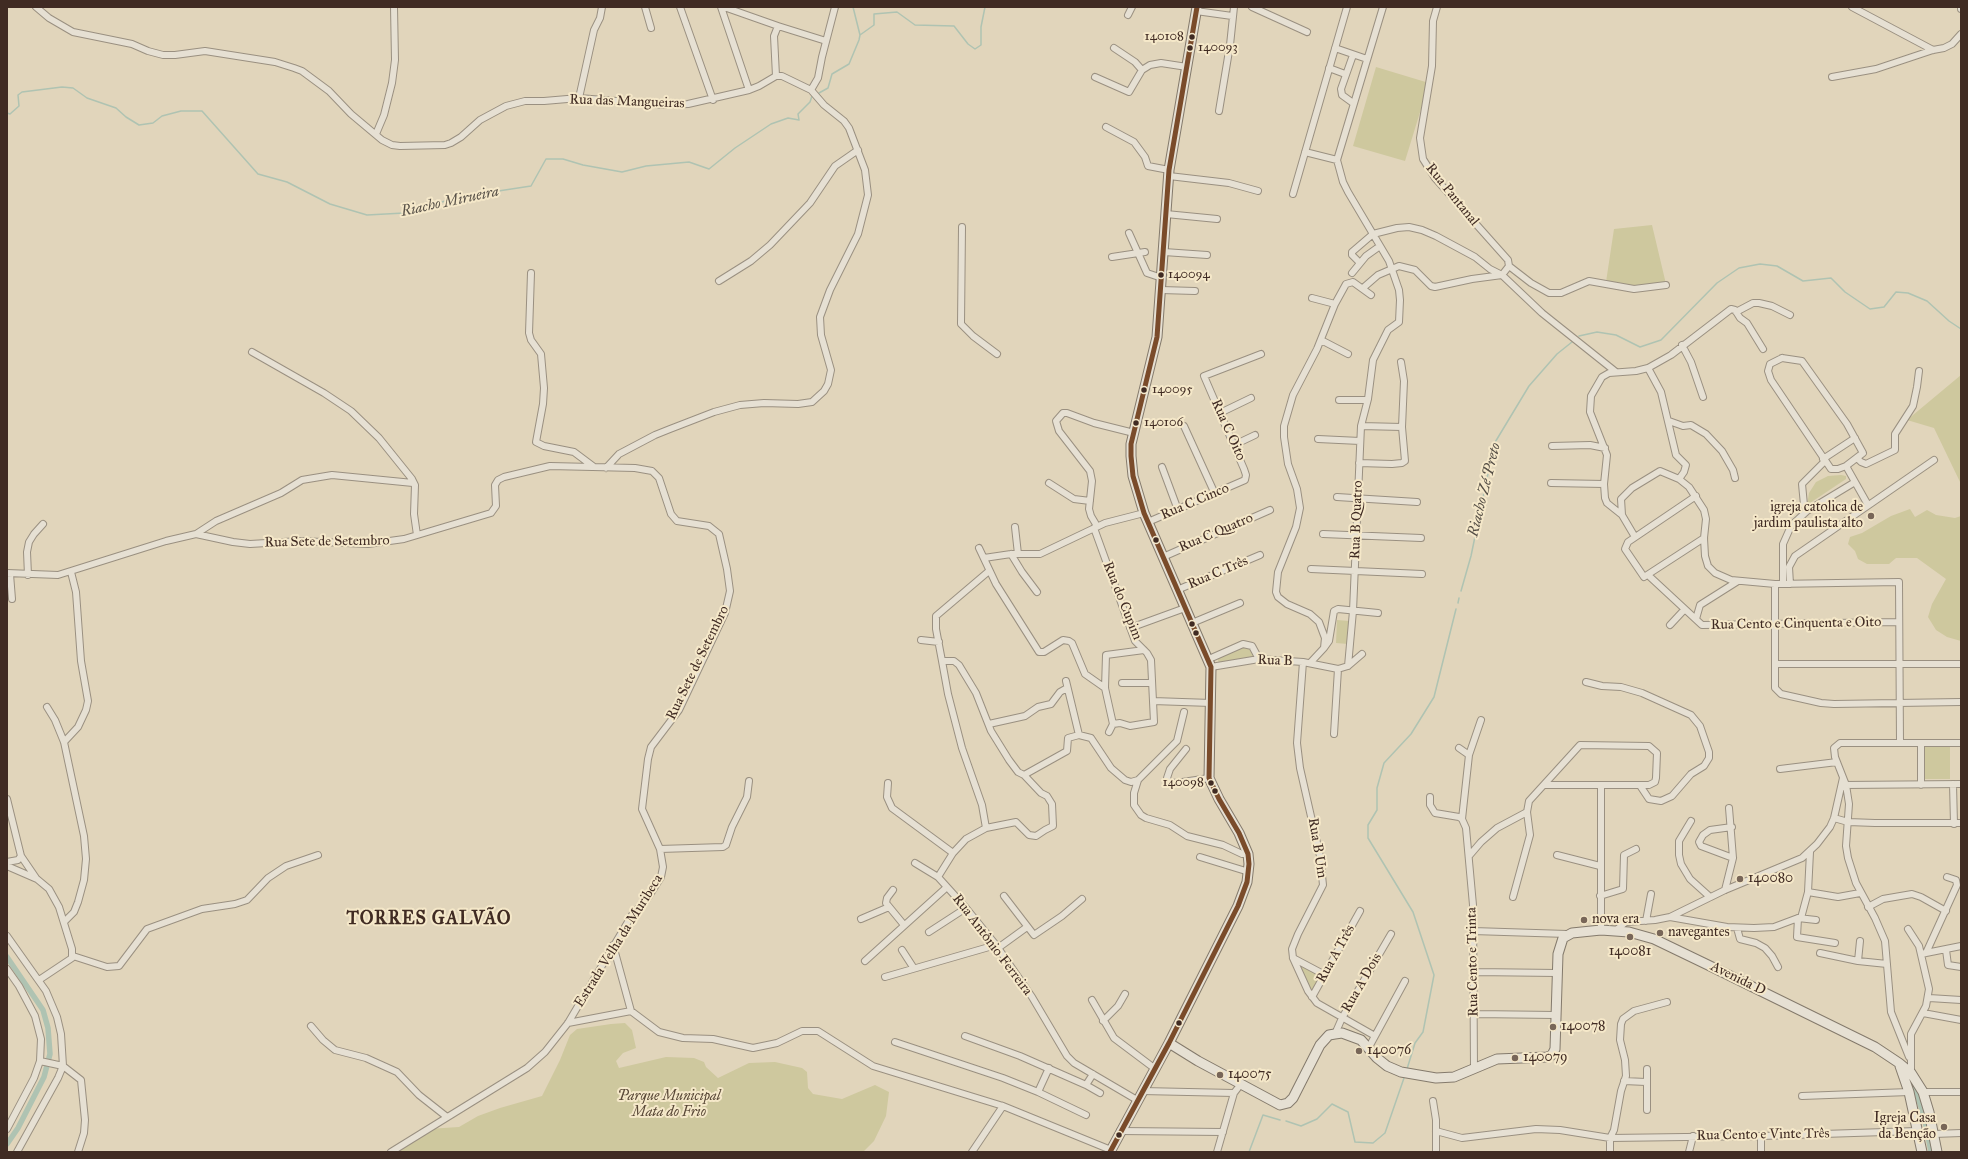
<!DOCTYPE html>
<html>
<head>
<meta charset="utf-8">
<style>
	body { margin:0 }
	#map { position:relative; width:1968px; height:1159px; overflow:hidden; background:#e1d5bb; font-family:"IM FELL Great Primer",serif }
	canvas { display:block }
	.frame { position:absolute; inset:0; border:8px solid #402b23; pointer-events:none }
</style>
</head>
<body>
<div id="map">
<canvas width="1968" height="1159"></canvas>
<div class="frame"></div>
</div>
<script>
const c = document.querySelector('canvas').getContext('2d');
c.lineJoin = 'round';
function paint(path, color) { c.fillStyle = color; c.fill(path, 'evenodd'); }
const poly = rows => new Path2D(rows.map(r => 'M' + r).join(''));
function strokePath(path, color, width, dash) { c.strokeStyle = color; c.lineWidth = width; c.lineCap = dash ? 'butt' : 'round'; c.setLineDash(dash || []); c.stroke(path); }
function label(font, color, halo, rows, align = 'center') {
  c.font = font + ' "IM FELL Great Primer",serif'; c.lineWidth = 4; c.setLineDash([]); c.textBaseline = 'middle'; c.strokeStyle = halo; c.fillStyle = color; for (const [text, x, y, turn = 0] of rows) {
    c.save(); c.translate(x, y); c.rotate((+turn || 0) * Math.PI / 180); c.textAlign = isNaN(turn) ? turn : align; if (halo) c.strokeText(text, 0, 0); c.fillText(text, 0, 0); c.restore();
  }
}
paint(poly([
	[1376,67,1429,83,1405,161,1353,146],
	[1652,225,1666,284,1639,287,1606,282,1614,229],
	[1961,375,1961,484,1934,428,1907,420],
	[1841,475,1846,476,1846,479,1807,505,1809,493,1816,482,1828,476],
	[1910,509,1915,517,1927,510,1936,515,1955,518,1961,516,1961,641,1947,637,1936,630,1928,617,1932,604,1946,579,1917,558,1896,558,1889,564,1867,564,1858,559,1855,551,1848,544,1850,537,1862,533,1891,516],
	[1337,620,1349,621,1348,644,1336,643],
	[1240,646,1251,649,1255,657,1219,663,1217,657],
	[1925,746,1950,747,1950,779,1924,779],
	[1298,962,1322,976,1311,992],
	[625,1023,632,1030,636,1048,623,1053,616,1061,619,1068,666,1057,694,1058,704,1062,706,1067,718,1078,749,1063,775,1062,802,1068,807,1072,808,1088,813,1094,842,1099,875,1085,889,1092,886,1116,874,1141,863,1152,390,1152,428,1129,459,1127,478,1116,500,1108,542,1096,560,1060,570,1035,577,1029,611,1024]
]), '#cec89e');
strokePath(poly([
	[860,35,874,25,874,14,897,12,915,25,954,26,968,44,975,49,981,45,981,27,985,7],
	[819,93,828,88,832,74,849,64,859,40,860,35,853,7],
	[7,113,10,114,19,106,18,95,22,92,62,87,73,88,87,98,116,108,126,117,139,125,153,123,162,116,181,111,202,111,258,174,287,182,330,204,367,215,404,213,459,197,531,186,546,159,563,159,583,165,622,172,646,166,689,162,709,169,735,148,771,124,788,118,799,120,798,114,810,102,812,96],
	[1579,336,1597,332,1616,335,1640,347,1661,340,1717,283,1739,268,1760,264,1777,266,1803,281,1831,278,1845,292,1870,309,1884,307,1896,292,1908,293,1927,301,1949,321,1961,329],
	[1461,591,1471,556,1494,444,1529,386,1557,354,1572,342],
	[1458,603,1459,598],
	[1407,1069,1415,1043,1423,1032,1434,975,1413,912,1368,838,1368,825,1377,810,1377,788,1384,763,1411,734,1434,697,1456,609],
	[1286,1121,1301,1126,1317,1119,1332,1104,1348,1112,1355,1142,1373,1143,1385,1133,1404,1078],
	[1249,1152,1263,1115,1280,1120]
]), '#afc3b2', 1.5);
strokePath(poly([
	[7,957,43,1010,48,1028,50,1054,44,1077,18,1128,7,1144],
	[1915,1087,1925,1120,1931,1152]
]), '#afc3b2', 5.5);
const street = poly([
	[36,7,49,18,73,32,132,44,148,51,163,55,175,55,205,51,275,62,294,68,302,71,329,91,351,114,382,140,392,145,400,146,445,145,451,143,461,137,480,120,506,106,525,101,544,101,579,98,666,105,688,104,749,90,759,86,776,76,782,76,811,90,824,105,844,121,849,128,865,170,868,195,858,234,830,290,820,317,821,335,831,370,828,384,824,391,812,402,798,404,764,403,740,405,714,412,670,429,655,435,619,454,606,468],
	[645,7,651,28],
	[680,7,713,100],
	[721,7,749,90],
	[724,7,778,26,826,41],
	[1252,7,1307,32],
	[1852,7,1933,50],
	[1961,7,1961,9],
	[1196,11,1232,16],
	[1128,15,1132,7],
	[1114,48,1135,62,1142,70],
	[1335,48,1367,59],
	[1353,55,1341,89,1342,95,1353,103],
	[1329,68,1345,74],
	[776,76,774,36,778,26],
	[1095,77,1129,92,1142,70,1150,65,1161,63,1187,67],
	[1832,77,1876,69,1933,50,1944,48,1952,44,1961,34],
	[811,90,818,78,822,57,835,7],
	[579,98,594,30,600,18,602,7],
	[1219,111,1230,45,1234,7],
	[1106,127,1134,142,1145,157,1148,166,1169,170],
	[376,134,384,115,392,83,395,60,394,7],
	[1305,152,1337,160],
	[1169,176,1229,183,1258,191],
	[1293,194,1347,7],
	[1166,214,1217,219],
	[962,227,961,324,973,336,997,354],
	[1129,233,1147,273,1162,278],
	[1164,252,1207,255],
	[1112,257,1145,252],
	[1359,262,1352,255,1352,252,1373,234,1397,228,1409,227,1422,230,1436,236,1475,257,1490,269,1502,275,1542,313,1616,372],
	[1509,266,1531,283,1549,293,1561,293,1589,281,1634,289,1666,285],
	[531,273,529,333,531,340,541,354,544,388,543,404,536,442,544,446,574,452,594,467],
	[1352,273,1366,256,1380,246],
	[719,281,751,261,770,245,810,203,835,166,858,150],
	[1363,288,1378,275,1399,266,1415,270,1431,286,1435,287,1472,279,1502,275,1509,266,1508,260,1435,178,1423,159,1420,138,1432,66,1433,21,1437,7],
	[1161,290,1195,291],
	[1312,298,1335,304],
	[1736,312,1753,303,1759,303,1772,306,1790,315],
	[1321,340,1348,354],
	[1682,345,1691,362,1703,397],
	[252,352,324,393,351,411,379,438,412,479,415,485,414,514,417,535],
	[1782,358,1802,361,1847,424,1863,453,1846,466,1838,469,1831,469,1771,380,1768,371,1770,364,1782,358],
	[1648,368,1661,392,1676,455,1686,465,1684,472,1679,479],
	[1339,400,1367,400],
	[1220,413,1251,398],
	[1669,421,1683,426,1691,425,1706,434,1722,451,1733,470,1735,478],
	[1184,426,1215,494],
	[1361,426,1402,427,1404,381,1401,362],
	[1318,439,1360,441],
	[1234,445,1255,435],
	[1552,446,1590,445,1605,448],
	[1857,458,1861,462,1866,464,1895,450,1895,434,1913,406,1917,387,1919,371],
	[1823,459,1855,438],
	[1359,463,1392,464,1402,463,1405,461,1402,427],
	[1846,466,1868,505],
	[1162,467,1178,510],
	[1049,483,1074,499,1090,501],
	[1551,483,1604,484],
	[1696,496,1628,542,1625,549,1644,577,1704,538],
	[1337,497,1417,502],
	[1807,511,1804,505,1802,484,1824,462],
	[1622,515,1607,503,1605,498,1604,484,1607,455,1590,412,1591,396,1602,377,1609,373,1636,371,1648,368,1671,355,1731,309,1735,310,1740,318,1747,323,1763,349],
	[1148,522,1245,480,1246,475,1244,469,1204,376,1261,354],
	[1097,526,1091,516,1089,509,1092,481,1090,471,1059,431,1056,421,1063,413,1067,413,1094,423,1134,433],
	[1015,527,1018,554],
	[1094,528,1135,641,1147,653,1151,660,1154,722,1130,726,1120,723,1113,724],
	[196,534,216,521,281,493,302,480,332,475,413,483],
	[1323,534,1421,538],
	[1635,537,1622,515,1621,499,1632,488,1660,471,1679,479,1689,487,1704,510,1706,519,1704,538,1705,556,1708,566,1715,573,1731,580,1775,584,1899,582,1900,743],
	[979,548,996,584,1039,652,1044,652,1063,640,1069,641,1072,643,1085,674,1105,688],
	[1011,554,1022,572,1037,592],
	[1163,557,1270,510],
	[984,558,1011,554,1040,554,1105,523,1144,513],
	[1311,569,1422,574],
	[7,573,58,575,166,541,196,534,233,542,250,544,300,541,368,544,404,539,491,513,496,506,495,485,498,480,504,477,550,466,635,468,652,471,659,478,671,514,677,521,709,526,719,534,727,569,730,591,725,613,679,710,651,747,648,759,642,809,660,849,663,867,661,877,647,899,632,915,568,1023,545,1052,527,1068,391,1152],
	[10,574,12,599],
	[28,575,27,552,29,542,34,534,43,524],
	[1648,575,1702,625,1899,622],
	[1775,584,1775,688,1781,694,1821,703,1834,704,1961,702],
	[1783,584,1783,544,1791,526,1807,511,1855,482],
	[1790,584,1789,567,1795,556,1934,460],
	[1177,590,1260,555],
	[1696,619,1700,605,1738,581],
	[1192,623,1240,603],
	[1670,625,1684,610],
	[1130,628,1185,608],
	[921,640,939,642],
	[1324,648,1329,641,1334,611,1338,609,1378,613],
	[1209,659,1243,644,1252,646,1259,659],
	[942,661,936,629,936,616,989,571],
	[1303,662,1297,743,1300,768,1320,856,1323,885,1298,934,1292,949,1293,958,1308,991,1317,1003,1375,1036],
	[1310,663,1324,648,1325,638,1319,622,1310,614,1287,604,1278,597,1276,592,1278,572,1296,527,1300,508,1297,489,1288,464,1284,437,1284,426,1293,395,1317,349,1335,304,1346,284,1353,282,1371,295],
	[1775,664,1961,664],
	[1348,666,1353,611,1361,426,1368,399,1373,360,1388,330,1399,322,1400,300,1399,290,1389,261,1348,192,1343,182,1337,160,1383,7],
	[1211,667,1259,659,1303,662,1338,669,1348,666,1362,654],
	[1066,681,1079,735],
	[1586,682,1602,686,1621,687,1642,693,1691,715,1700,726,1709,752,1709,758,1704,766,1691,774,1672,796,1661,801,1649,799,1641,787],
	[1122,683,1152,683],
	[1153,701,1211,703],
	[47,707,55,720,64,742,84,836,86,859,84,880,78,902,74,912,64,922],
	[1184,712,1177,741,1138,780,1134,793,1134,805,1141,815,1146,818,1170,825,1187,836,1223,845,1242,854,1248,854],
	[989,724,1025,716,1038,707,1051,704,1060,692,1067,688],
	[1109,732,1113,724,1105,688,1106,655,1144,650],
	[1334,734,1338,669],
	[64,742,78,727,86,710,88,701,81,661,76,592,71,572],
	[1459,748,1469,755],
	[1186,749,1170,769,1167,778,1169,782,1176,783,1209,778],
	[1780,769,1837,762],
	[1024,775,1067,751,1068,738,1079,735,1091,738,1111,768,1125,780,1131,782,1138,780],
	[888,783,887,797,892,808,953,853],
	[1953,784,1954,824],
	[1844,785,1961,784],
	[1921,785,1921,743],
	[1430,797,1430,805,1435,813,1459,817,1462,819,1466,828,1473,905,1474,1069],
	[7,799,21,856,36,878],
	[1834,818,1848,822,1875,823,1961,823],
	[1462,819,1469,755,1481,720],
	[1691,821,1679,841,1679,855,1681,864,1690,879,1710,897],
	[1732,827,1710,830,1703,835,1699,842,1701,846,1733,858],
	[986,828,1016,822,1029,835,1036,836,1045,830,1053,826,1052,804,1047,796,1041,793,1024,775,1018,772,1009,760,991,731,976,693,959,665,954,661,942,661,948,694,962,748,982,805,986,828,966,839,953,853,938,877,966,908,996,945,1032,997,1067,1056,1074,1063,1137,1100],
	[660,849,723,847,726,845,732,827,747,797,749,781],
	[1557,855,1600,866],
	[1469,856,1481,842,1497,828,1527,812],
	[1200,857,1249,872],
	[7,862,18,860,21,856],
	[915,863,938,877],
	[7,866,37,879,49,889,59,907,72,949,72,958,39,980],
	[893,890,887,898,886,903,904,925],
	[1725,890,1733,858,1729,808],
	[1808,892,1838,897,1860,893],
	[1004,896,1034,935,1062,916,1082,899],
	[1600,896,1623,889,1624,855,1636,849],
	[1513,897,1530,835,1527,812,1529,801,1580,745,1649,746,1657,753,1656,778,1655,782,1649,785,1545,785],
	[1868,907,1883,899,1912,894,1921,897,1946,911],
	[1670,917,1727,927,1754,928,1774,927,1798,918,1816,920],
	[1798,918,1797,937,1835,943],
	[1801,918,1808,892,1810,852],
	[861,919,889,907],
	[1646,921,1651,894],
	[1737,928,1740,939,1756,943,1765,948,1772,956,1778,967],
	[1908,929,1919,946,1929,989,1926,1006,1911,1034,1911,1073],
	[1601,930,1601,786],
	[1473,931,1567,934],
	[1615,931,1626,922,1655,920,1670,917,1725,890,1802,858,1817,844,1830,827,1834,818,1843,778],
	[929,932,966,908],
	[7,936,46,991,57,1017,61,1034,63,1066,58,1078,17,1152],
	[613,945,631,1011,659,1032,683,1038,713,1039,753,1048,777,1043,802,1031,818,1031,873,1066,1003,1106,1111,1150],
	[998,948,1027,927],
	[902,950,913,967],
	[1946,950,1948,965,1961,967],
	[1820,953,1858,961,1887,964],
	[1926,953,1961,946],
	[1922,954,1926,953,1957,885,1956,880,1947,877],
	[73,956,107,967,119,966,147,929,202,909,235,904,247,900,268,878,286,866,318,855],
	[1293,958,1325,975],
	[865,961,947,887],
	[1858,961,1860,941],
	[7,969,19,986,35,1016,41,1039,40,1061,34,1078,7,1129],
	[1474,972,1557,973],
	[885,977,996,945],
	[1312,997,1360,911],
	[1929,998,1961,1000],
	[1092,1000,1114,1038,1154,1068],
	[1923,1013,1961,1020],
	[1475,1014,1555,1015],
	[1103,1021,1118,1006,1125,994],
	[568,1023,631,1011],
	[311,1026,323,1040,335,1050,366,1058,397,1072,419,1095,447,1117],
	[1335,1034,1342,1018,1391,934],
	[965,1036,1020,1056,1086,1085,1093,1074],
	[895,1042,1003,1078,1038,1092,1049,1068],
	[1369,1047,1405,981],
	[1909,1057,1891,1012,1885,941,1875,918,1856,883,1848,858,1846,846,1849,804,1846,785,1835,757,1834,748,1840,743,1961,743],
	[40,1061,63,1066,81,1080,85,1120,84,1133,78,1152],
	[1647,1069,1647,1110],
	[1624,1081,1646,1082],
	[1086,1085,1100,1093],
	[1142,1091,1234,1093],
	[1038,1092,1086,1115],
	[1923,1092,1961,1092],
	[1802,1096,1909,1092],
	[1433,1101,1436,1120,1436,1152],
	[1120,1131,1223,1132],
	[1436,1131,1462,1138,1536,1129,1560,1130,1610,1138,1761,1136,1916,1131],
	[1934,1134,1961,1133],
	[972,1152,1003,1106],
	[1217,1152,1234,1093,1241,1084],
	[1610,1152,1610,1138,1614,1130,1621,1091,1626,1076,1625,1060,1620,1040,1621,1024,1623,1019,1634,1011,1667,1002],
	[1689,1152,1693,1136],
	[1761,1152,1761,1136]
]);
const secondary = poly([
	[1169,1043,1198,1061,1280,1105,1288,1103,1293,1098,1320,1045,1329,1035,1335,1034,1342,1033,1361,1040,1377,1058,1387,1066,1401,1072,1436,1078,1454,1077,1497,1059,1547,1057,1552,1055,1555,1049,1558,954,1563,938,1572,933,1601,930,1629,932,1654,939,1708,965,1875,1047,1899,1063,1911,1073,1923,1092,1929,1112,1937,1152],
	[1900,1066,1909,1092,1922,1152],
	[1110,1152,1169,1043,1238,906,1247,882,1249,864,1248,854,1239,833,1219,799,1209,778,1211,667,1144,513,1133,476,1131,456,1131,444,1157,337,1169,170,1197,7]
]);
strokePath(street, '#9a9081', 8);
strokePath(secondary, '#847a6c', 11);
strokePath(street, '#e6e0d3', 6);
strokePath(secondary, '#e6e0d3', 9);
strokePath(poly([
	[1110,1152,1169,1043,1238,906,1247,882,1249,864,1248,854,1239,833,1219,799,1209,778,1211,667,1144,513,1133,476,1131,456,1131,444,1157,337,1169,170,1197,7]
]), '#7a4b2a', 5);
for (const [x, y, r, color] of [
	[1192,37,3.5,"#402b23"],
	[1190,48,3.5,"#402b23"],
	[1161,275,3.5,"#402b23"],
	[1144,390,3.5,"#402b23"],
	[1136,423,3.5,"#402b23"],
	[1871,516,4,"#786658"],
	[1156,540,3.5,"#402b23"],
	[1192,624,3.5,"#402b23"],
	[1196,633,3.5,"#402b23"],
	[1211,783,3.5,"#402b23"],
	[1215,791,3.5,"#402b23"],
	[1740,879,4,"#786658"],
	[1584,920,4,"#786658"],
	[1660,933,4,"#786658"],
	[1630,937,4,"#786658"],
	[1179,1023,3.5,"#402b23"],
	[1553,1027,4,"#786658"],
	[1359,1051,4,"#786658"],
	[1515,1058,4,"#786658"],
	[1220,1075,4,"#786658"],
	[1944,1127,4,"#786658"],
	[1119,1135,3.5,"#402b23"]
]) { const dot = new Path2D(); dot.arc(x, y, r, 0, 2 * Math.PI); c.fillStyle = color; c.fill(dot); strokePath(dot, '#f5e8c9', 1.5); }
label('13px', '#402b23', '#f5e8c9', [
	["140108",1184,37,"right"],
	["140093",1198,48],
	["140094",1168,275],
	["140095",1152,390],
	["140106",1144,423],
	["140098",1204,783,"right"]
], 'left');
label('14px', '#402b23', '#f5e8c9', [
	["Rua das Mangueiras",627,102,2],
	["Rua Pantanal",1452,195,51],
	["Rua C Oito",1228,430,66],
	["Rua C Cinco",1195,502,-23],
	["Rua B Quatro",1357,520,-88],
	["Rua C Quatro",1216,533,-23],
	["Rua Sete de Setembro",327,542,-1],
	["Rua C Três",1218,573,-23],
	["Rua do Cupim",1122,601,68],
	["Rua Cento e Cinquenta e Oito",1796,624,-1],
	["Rua B",1275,661,2],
	["Rua Sete de Setembro",698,663,-64],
	["Rua B Um",1317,848,81],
	["Estrada Velha da Muribeca",619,941,-58],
	["Rua Antônio Ferreira",992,945,53],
	["Rua A Três",1336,954,-61],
	["Rua Cento e Trinta",1473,962,-91],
	["Avenida D",1738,979,26],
	["Rua A Dois",1362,983,-60],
	["Rua Cento e Vinte Três",1763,1135,-1]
]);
label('14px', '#402b23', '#f5e8c9', [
	["igreja catolica de",1863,508,"right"],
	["jardim paulista alto",1863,524,"right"],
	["140080",1748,879],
	["nova era",1592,920],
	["navegantes",1668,933],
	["140081",1630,952,"center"],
	["140078",1561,1027],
	["140076",1367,1051],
	["140079",1523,1058],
	["140075",1228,1075],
	["Igreja Casa",1936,1119,"right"],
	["da Benção",1936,1135,"right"]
], 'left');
label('italic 14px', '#594837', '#f5e8c9', [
	["Parque Municipal",669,1097],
	["Mata do Frio",669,1113]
]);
label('italic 15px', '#564f46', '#f5e8c9', [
	["Riacho Mirueira",450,202,-12],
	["Riacho Zé Preto",1485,490,-76]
]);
c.letterSpacing = '1px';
label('bold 18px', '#402b23', '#f5e8c9', [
	["TORRES GALVÃO",429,920]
]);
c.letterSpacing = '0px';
</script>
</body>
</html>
